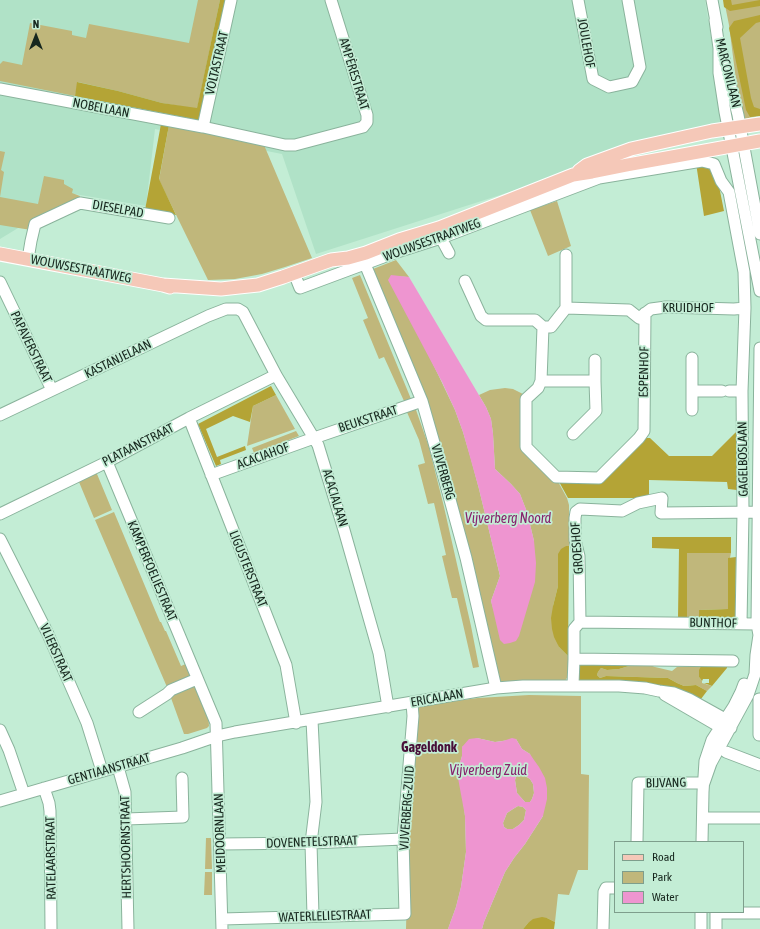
<!DOCTYPE html>
<html>
<head>
<meta charset="utf-8">
<style>
	body { margin:0 }
	#map { position:relative; width:760px; height:929px; overflow:hidden; background:#c3edd5; font-family:"Asap Condensed",sans-serif }
	canvas { display:block }
	.legend { position:absolute; left:614px; top:841px; width:130px; height:72px; box-sizing:border-box; background:#c3edd5; border:1px solid #7e9e8c; margin:0; padding:5px 7px; list-style:none; font-size:12px; color:#17271e }
	.legend li { display:flex; align-items:center; gap:8px; height:20px }
	.legend b { width:20px; border:1px solid #7e9e8c }
	.north { position:absolute; left:16px; top:16px; width:40px; height:40px; -webkit-text-stroke:3px #c3edd5; paint-order:stroke; rotate:0deg; font-size:11px; font-weight:700; line-height:16px; text-align:center; color:#17271e }
	.north::after { content:''; display:block; margin:auto; width:14px; height:18px; background:#17271e; clip-path:polygon(50% 0,100% 100%,50% 72%,0 100%) }
</style>
</head>
<body>
<div id="map">
<canvas width="760" height="929"></canvas>
<ul class="legend">
<li><b style="height:5px;background:#f5c8b8"></b>Road</li>
<li><b style="height:11px;background:#c0b77b"></b>Park</li>
<li><b style="height:11px;background:#ee95d0"></b>Water</li>
</ul>
<div class="north">N</div>
</div>
<script>
const c = document.querySelector('canvas').getContext('2d');
c.lineJoin = 'round';
function paint(path, color) { c.fillStyle = color; c.fill(path, 'evenodd'); }
const poly = rows => new Path2D(rows.map(r => 'M' + r).join(''));
function strokePath(path, color, width, dash) { c.strokeStyle = color; c.lineWidth = width; c.lineCap = dash ? 'butt' : 'round'; c.setLineDash(dash || []); c.stroke(path); }
function label(font, color, halo, rows, align = 'center') {
  c.font = font + ' "Asap Condensed",sans-serif'; c.lineWidth = 3.5; c.setLineDash([]); c.textBaseline = 'middle'; c.strokeStyle = halo; c.fillStyle = color; for (const [text, x, y, turn = 0] of rows) {
    c.save(); c.translate(x, y); c.rotate((+turn || 0) * Math.PI / 180); c.textAlign = isNaN(turn) ? turn : align; if (halo) c.strokeText(text, 0, 0); c.fillText(text, 0, 0); c.restore();
  }
}
paint(poly([
	[0,0,705,0,725,123,316,254,282,154,155,129,146,206,74,194,0,239]
]), '#b0e2c7');
paint(poly([
	[198,0,220,0,197,109,162,103,118,91,78,82,75,96,0,81,0,64,3,61,22,65,30,23,72,31,72,35,86,38,89,24,189,43],
	[724,0,760,0,760,115,741,120,729,25],
	[169,125,264,145,312,258,285,267,262,274,235,279,208,280,159,180],
	[0,151,5,152,1,170,4,172,0,197,38,204,44,176,64,180,64,184,73,189,72,193,80,196,79,201,31,230,0,225],
	[557,201,571,246,548,256,530,210],
	[396,260,409,277,391,276,455,410,463,432,471,459,479,489,500,576,491,601,495,614,534,541,527,512,520,494,511,484,495,469,493,434,491,419,486,407,479,395,490,390,505,388,513,389,523,394,524,450,549,478,556,478,567,498,569,505,569,546,566,546,558,568,558,586,553,606,559,647,568,656,568,676,565,681,501,681,496,679,479,612,443,451,426,400,373,269],
	[360,275,411,399,404,401,384,357,379,359,363,320,368,318,352,278],
	[276,395,295,429,247,446,253,406],
	[415,407,429,447,444,507,471,626,479,667,473,668,457,598,452,598,442,556,446,555,434,503,428,504,418,465,425,463,419,440,406,410],
	[296,431,299,436,254,453,252,448],
	[94,474,97,474,112,510,94,518,79,482],
	[114,512,160,622,161,622,165,631,166,631,181,666,188,663,192,675,167,687,95,520],
	[687,552,731,553,730,558,728,558,728,609,699,610,699,618,687,618],
	[640,661,655,667,672,671,677,667,692,666,698,661,704,661,699,677,702,681,702,683,712,686,707,691,696,685,684,686,677,683,668,678,606,676,600,678,597,675,598,672,601,668,607,670,619,669,629,666,637,665],
	[196,683,208,713,209,726,207,728,188,734,184,734,171,698,173,693],
	[529,695,581,696,581,774,589,775,588,870,578,870,569,895,558,894,555,922,547,918,528,923,523,929,482,929,484,922,505,872,514,858,525,844,543,816,530,754,522,749,516,739,495,742,477,738,462,747,462,756,459,766,465,816,466,852,461,887,456,907,448,929,406,929,408,848,416,706,478,698],
	[519,775,523,775,530,779,533,784,534,793,532,799,530,802,525,802,517,793,515,780,516,777],
	[518,806,523,807,526,810,524,820,519,825,513,829,507,829,504,827,503,823,507,813,513,809],
	[206,838,211,838,212,869,205,869],
	[205,872,212,872,212,895,204,895]
]), '#c0b77b');
paint(poly([
	[220,0,228,0,203,121,75,96,77,82,118,91,162,103,197,108],
	[723,0,731,0,732,5,760,0,760,6,730,11,724,7],
	[760,15,760,22,756,23,740,38,751,98,754,107,760,109,760,116,750,117,746,110,729,28,734,21],
	[161,124,169,125,159,179,176,215,145,210],
	[696,163,716,171,724,211,704,216],
	[271,386,276,395,253,406,250,422,233,416,206,429,217,457,245,446,246,450,220,460,221,464,216,466,198,424],
	[739,429,737,490,728,489,727,482,649,480,649,498,568,498,557,478,600,480,642,438,650,438,669,456,712,456],
	[652,537,731,537,731,553,687,553,687,618,678,618,679,549,652,548],
	[566,546,569,546,568,656,559,647,554,637,552,629,551,618,553,606,558,586,558,554,561,549],
	[736,557,735,618,699,618,699,610,728,609,728,558],
	[577,661,640,661,637,665,629,666,619,669,607,670,601,668,598,672,597,675,600,678,606,676,668,678,677,683,684,686,696,685,707,691,701,699,670,688,656,685,577,682],
	[704,661,727,662,727,668,712,686,704,683,709,683,709,679,703,679,702,681,699,677,699,670],
	[542,917,547,918,555,922,554,929,523,929,528,923,533,919]
]), '#b4a436');
paint(poly([
	[391,275,409,277,486,407,491,419,493,434,495,469,511,484,520,494,527,512,534,541,536,563,535,582,519,636,516,641,510,643,504,644,500,640,491,601,500,576,479,489,463,432,455,410,442,382,388,280],
	[477,738,495,742,503,741,512,738,516,739,522,749,530,754,534,760,539,767,545,778,547,788,547,799,543,816,525,844,514,858,505,872,484,922,482,929,448,929,456,907,461,887,466,852,465,816,458,778,459,766,462,756,462,747,469,739],
	[519,775,523,775,527,777,530,779,533,784,534,793,532,799,530,802,525,802,517,793,515,780,516,777],
	[518,806,523,807,526,810,524,820,519,825,513,829,507,829,504,827,503,823,507,813,513,809]
]), '#ee95d0');
const minor = poly([
	[578,0,593,79,609,87,632,82,640,67,628,0],
	[712,0,717,27],
	[715,20,719,48,719,73,725,112,760,291],
	[723,55,738,115,760,234],
	[0,89,203,127,285,145,295,145,363,127,367,122,367,115,331,0],
	[203,127,231,0],
	[441,238,449,253],
	[28,259,31,241,35,224,80,203,169,218],
	[365,264,422,401,443,474,466,558,496,688],
	[294,273,300,288,394,253,441,238,599,178,702,161,714,164,721,181,729,192,744,272,745,308,742,391,743,512,741,624],
	[465,281,481,316,486,320,535,320,543,327,551,327,566,308,629,310,639,318,651,309,666,307,734,309,745,308],
	[0,282,52,390],
	[566,308,566,255],
	[543,327,541,381,538,388,526,399,526,447,556,477,599,478,639,438,644,431,645,313],
	[692,358,692,391,722,391],
	[541,381,595,381,595,360],
	[692,391,692,410],
	[729,391,742,391],
	[0,415,208,316,226,309,238,309,243,312,276,375,318,445,344,530,379,653,388,707],
	[189,418,286,665,296,723],
	[573,434,596,411,595,381],
	[107,462,216,723,222,929],
	[211,475,314,438,422,401],
	[0,514,107,462,189,418,276,375],
	[0,539,47,632,87,723,102,771],
	[757,624,580,622,579,556,575,540,575,518,576,512,580,509,622,511,638,503,662,498,661,513,758,512],
	[574,659,733,661],
	[573,685,574,659,574,629,580,622],
	[665,695,720,727,727,728],
	[759,699,759,735,760,735],
	[139,712,167,694,171,690,197,679],
	[312,720,316,802,311,843,313,916],
	[0,730,9,750,24,794],
	[726,752,760,765],
	[118,767,125,792,128,929],
	[704,783,711,763,748,695,755,674,756,655,759,635,757,624,760,348],
	[44,788,49,803,50,811,51,929],
	[0,801,182,748,217,736,235,732,496,688,523,686,619,686,645,688,659,691,674,693,689,699,725,719,731,728],
	[703,818,760,818],
	[126,819,183,817,182,778],
	[637,842,638,783,704,783],
	[702,842,703,792,705,761,712,740,734,706,741,692,744,684],
	[220,844,311,843,403,839],
	[716,913,760,913],
	[222,919,405,914,403,839,413,716,412,703],
	[603,929,604,892,606,888,615,888],
	[701,929,701,912],
	[716,929,716,912]
]);
const major = poly([
	[579,171,587,165,631,149,712,131,760,124],
	[0,254,163,285,170,287],
	[163,285,221,289,239,287,258,285,283,277,331,260,348,258,366,253,399,240,439,228,573,175,592,172,627,165,760,141]
]);
strokePath(minor, '#8ab39c', 13);
strokePath(major, '#fff', 15);
strokePath(minor, '#fff', 11);
strokePath(major, '#f5c8b8', 13);
label('13px', '#17271e', '#c3edd5', [
	["JOULEHOF",586,43,80],
	["VOLTASTRAAT",217,63,-77],
	["MARCONILAAN",728,73,76],
	["AMPÈRESTRAAT",354,74,73],
	["NOBELLAAN",101,108,11],
	["DIESELPAD",118,209,10],
	["WOUWSESTRAATWEG",432,240,-20],
	["WOUWSESTRAATWEG",81,269,11],
	["KRUIDHOF",688,308],
	["PAPAVERSTRAAT",31,347,64],
	["KASTANJELAAN",118,359,-26],
	["ESPENHOF",644,372,-89],
	["BEUKSTRAAT",368,419,-18],
	["PLATAANSTRAAT",138,445,-27],
	["ACACIAHOF",263,456,-20],
	["GAGELBOSLAAN",743,459,-91],
	["VIJVERBERG",443,472,74],
	["ACACIALAAN",335,498,73],
	["GROESHOF",577,548,-94],
	["LIGUSTERSTRAAT",248,569,68],
	["KAMPERFOELIESTRAAT",152,571,67],
	["BUNTHOF",713,623,1],
	["VLIERSTRAAT",56,653,66],
	["ERICALAAN",437,698,-10],
	["GENTIAANSTRAAT",109,769,-16],
	["BIJVANG",666,783,-1],
	["VIJVERBERG-ZUID",407,808,-86],
	["MEIDOORNLAAN",220,833,-92],
	["DOVENETELSTRAAT",312,842,-2],
	["HERTSHOORNSTRAAT",126,847,-91],
	["RATELAARSTRAAT",51,858,-91],
	["WATERLELIESTRAAT",325,916,-2]
]);
label('italic 14px', '#87226d', '#c3edd5', [
	["Vijverberg Noord",508,519],
	["Vijverberg Zuid",488,771]
]);
label('bold 14px', '#480f39', '#c3edd5', [
	["Gageldonk",429,748]
]);
</script>
</body>
</html>
